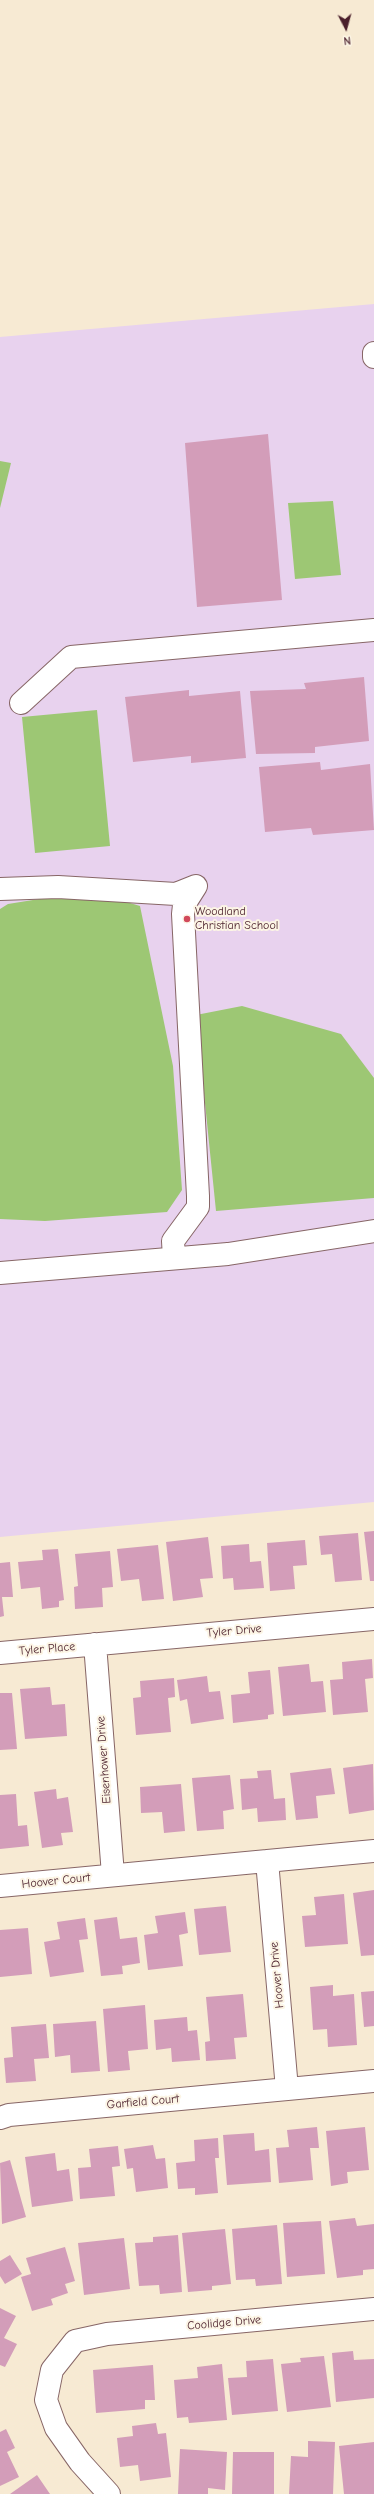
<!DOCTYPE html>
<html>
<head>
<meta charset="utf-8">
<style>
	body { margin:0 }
	#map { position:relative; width:374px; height:2494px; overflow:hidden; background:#f7ead3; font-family:"Comic Neue",sans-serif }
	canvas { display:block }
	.north { position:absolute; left:326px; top:8px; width:40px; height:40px; -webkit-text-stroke:3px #fcf5e5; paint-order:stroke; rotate:174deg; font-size:11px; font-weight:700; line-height:16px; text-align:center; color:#4a1f2b }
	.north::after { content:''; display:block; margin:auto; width:14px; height:18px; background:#4a1f2b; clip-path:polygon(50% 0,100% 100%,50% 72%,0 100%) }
</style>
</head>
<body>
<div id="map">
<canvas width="374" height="2494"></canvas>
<div class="north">N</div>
</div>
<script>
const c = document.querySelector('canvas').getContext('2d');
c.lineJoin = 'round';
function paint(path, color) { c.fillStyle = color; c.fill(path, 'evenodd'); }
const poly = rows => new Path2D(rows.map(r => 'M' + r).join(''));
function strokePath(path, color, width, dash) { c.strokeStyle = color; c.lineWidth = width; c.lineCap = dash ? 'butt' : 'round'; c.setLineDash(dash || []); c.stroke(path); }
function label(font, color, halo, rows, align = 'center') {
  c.font = font + ' "Comic Neue",sans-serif'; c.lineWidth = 4; c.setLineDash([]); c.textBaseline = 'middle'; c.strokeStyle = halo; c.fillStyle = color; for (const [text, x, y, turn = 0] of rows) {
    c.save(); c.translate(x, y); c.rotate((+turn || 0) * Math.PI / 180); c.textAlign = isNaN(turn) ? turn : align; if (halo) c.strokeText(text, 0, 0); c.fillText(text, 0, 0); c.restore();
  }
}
paint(poly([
	[374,304,374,1502,0,1537,0,337]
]), '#e8d2ee');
paint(poly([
	[0,461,11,463,0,508],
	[333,501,341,575,295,579,288,503],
	[97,710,110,846,35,853,22,717],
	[64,895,120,900,140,906,173,1066,182,1190,167,1212,45,1221,0,1219,0,909,8,904],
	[242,1006,341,1034,374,1078,374,1198,216,1211,196,1015]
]), '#9dc774');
paint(poly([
	[268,434,282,600,197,607,185,443],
	[364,677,369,741,315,747,315,753,256,754,250,691,306,689,304,683],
	[189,690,189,696,240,691,246,758,191,763,191,756,133,762,125,697],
	[320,762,321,770,370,764,374,830,313,835,311,828,265,832,259,767],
	[374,1531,374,1581,370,1581,364,1532],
	[358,1533,362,1580,335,1582,332,1554,321,1555,319,1536],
	[208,1537,213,1578,200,1579,203,1597,173,1601,166,1542],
	[305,1540,307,1565,293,1566,295,1589,270,1591,267,1543],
	[249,1544,250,1562,261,1561,264,1588,234,1590,233,1578,223,1579,221,1546],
	[158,1545,164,1599,142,1601,139,1579,121,1581,117,1549],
	[58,1549,64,1600,59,1601,59,1607,42,1609,40,1587,21,1589,18,1562,43,1560,42,1550],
	[110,1551,113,1587,102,1588,103,1607,75,1609,74,1587,78,1586,75,1554],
	[10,1562,13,1597,2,1597,4,1616,0,1617,0,1563],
	[372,1659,373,1678,365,1679,368,1712,333,1715,330,1680,343,1679,342,1662],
	[309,1664,311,1682,323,1681,326,1712,283,1716,278,1667],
	[270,1670,274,1714,268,1715,268,1719,233,1723,231,1695,250,1693,248,1672],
	[207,1676,209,1692,220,1691,224,1719,191,1724,187,1699,180,1701,177,1680],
	[174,1678,175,1697,168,1698,171,1732,136,1735,133,1698,141,1697,140,1681],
	[50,1687,52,1705,65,1704,67,1736,25,1739,20,1689],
	[0,1693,12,1693,17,1749,0,1750],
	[373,1764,374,1810,349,1814,343,1768],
	[331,1768,335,1794,316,1796,318,1818,296,1820,290,1773],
	[271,1770,274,1799,285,1798,286,1820,258,1822,257,1808,242,1810,240,1779,258,1778,257,1771],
	[230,1775,234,1809,223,1811,224,1829,197,1831,192,1778],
	[181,1784,185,1831,164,1833,162,1812,141,1813,140,1787],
	[56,1789,57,1799,68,1797,73,1832,61,1833,63,1845,42,1848,34,1792],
	[16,1794,18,1826,27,1825,29,1846,0,1849,0,1795],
	[374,1890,374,1955,361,1956,353,1893],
	[344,1894,348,1944,305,1947,302,1916,316,1915,314,1897],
	[226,1906,231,1952,199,1955,194,1909],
	[185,1912,188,1933,179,1935,183,1966,148,1970,144,1935,158,1933,155,1916],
	[117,1917,120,1939,137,1937,140,1963,122,1966,123,1974,101,1976,94,1920],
	[85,1918,88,1939,79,1940,84,1972,50,1977,44,1942,60,1939,57,1922],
	[28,1928,32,1974,0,1977,0,1930],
	[333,1985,333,1996,354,1994,357,2045,328,2047,327,2029,313,2030,310,1987],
	[374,1991,374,2026,364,2027,361,1992],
	[243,1994,247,2037,234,2038,236,2059,206,2061,205,2042,210,2041,206,1997],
	[145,2005,148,2049,128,2051,130,2070,108,2072,103,2009],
	[187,2017,188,2031,197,2030,200,2060,172,2062,171,2048,156,2050,154,2020],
	[96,2021,100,2071,71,2073,70,2055,55,2057,53,2024],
	[46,2024,49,2058,34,2059,36,2081,6,2083,4,2058,13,2057,11,2027],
	[317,2127,319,2148,310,2148,313,2180,279,2183,276,2148,289,2147,287,2130],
	[365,2127,369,2170,347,2172,348,2183,331,2186,326,2131],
	[254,2133,255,2151,269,2149,271,2182,227,2185,223,2135],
	[218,2138,219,2158,215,2158,218,2193,195,2195,195,2188,178,2189,176,2163,195,2161,194,2140],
	[153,2145,156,2159,165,2158,168,2188,136,2192,133,2168,127,2169,124,2149],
	[118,2146,120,2166,112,2167,115,2196,80,2199,78,2168,91,2167,89,2149],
	[55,2153,57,2171,69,2169,73,2201,32,2207,25,2157],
	[10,2160,26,2217,2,2224,0,2163],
	[355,2218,357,2226,374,2224,374,2269,363,2270,363,2275,337,2278,329,2221],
	[321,2221,325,2274,287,2277,283,2223],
	[277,2225,282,2284,256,2286,255,2279,236,2280,232,2229],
	[225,2229,231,2284,212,2286,212,2290,188,2292,182,2233],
	[178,2235,182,2292,160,2294,159,2285,139,2286,135,2243,153,2242,153,2237],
	[124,2238,130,2289,84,2295,78,2243],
	[65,2247,75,2281,65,2284,68,2293,51,2299,53,2305,32,2311,21,2277,31,2274,26,2258],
	[10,2255,22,2274,5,2284,0,2276,0,2261],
	[0,2308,16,2316,4,2338,17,2344,5,2367,0,2365],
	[353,2351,354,2360,374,2359,374,2398,336,2402,332,2353],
	[324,2356,331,2407,287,2412,281,2364,301,2362,300,2358],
	[273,2359,278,2411,232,2415,228,2378,247,2377,246,2361],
	[222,2364,227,2420,189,2423,188,2417,177,2418,174,2380,198,2378,197,2367],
	[153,2365,155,2400,145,2400,145,2409,96,2413,93,2370],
	[156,2423,158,2434,166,2433,171,2477,140,2481,138,2465,120,2467,117,2438,133,2436,132,2426],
	[6,2429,15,2448,7,2452,19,2477,0,2486,0,2432],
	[308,2441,335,2442,333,2494,289,2494,291,2456,308,2457],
	[374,2442,374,2494,344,2494,339,2446],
	[180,2449,227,2452,225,2490,208,2488,208,2494,178,2494],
	[233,2452,274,2452,274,2494,232,2494],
	[37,2475,50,2494,10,2494]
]), '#d39db9');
const minor = poly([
	[374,353,374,357],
	[21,703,71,657,374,630],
	[0,889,58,887,176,894,196,886,184,905,183,914,198,1196,198,1207,173,1241,174,1258],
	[0,1273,228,1254,374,1231],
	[95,1644,113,1875],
	[0,1653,374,1619],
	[267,1861,287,2089],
	[0,1886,374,1851],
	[0,2118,9,2115,374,2081],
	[109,2494,80,2462,56,2428,46,2400,52,2370,75,2341,107,2334,374,2309]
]);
strokePath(minor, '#876666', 24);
strokePath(minor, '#fff', 22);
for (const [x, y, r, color] of [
	[187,919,4,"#d1495b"]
]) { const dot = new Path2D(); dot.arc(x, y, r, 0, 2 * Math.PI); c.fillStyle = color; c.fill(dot); strokePath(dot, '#fcf5e5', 1.5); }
label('12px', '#4a1f2b', '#fcf5e5', [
	["Woodland",195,912],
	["Christian School",195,926]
], 'left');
label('12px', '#4a1f2b', '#fcf5e5', [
	["Tyler Drive",234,1631,-5],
	["Tyler Place",47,1649,-5],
	["Eisenhower Drive",104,1760,-94],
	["Hoover Court",56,1881,-6],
	["Hoover Drive",277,1975,-95],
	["Garfield Court",143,2102,-5],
	["Coolidge Drive",224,2323,-5]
]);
</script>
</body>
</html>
